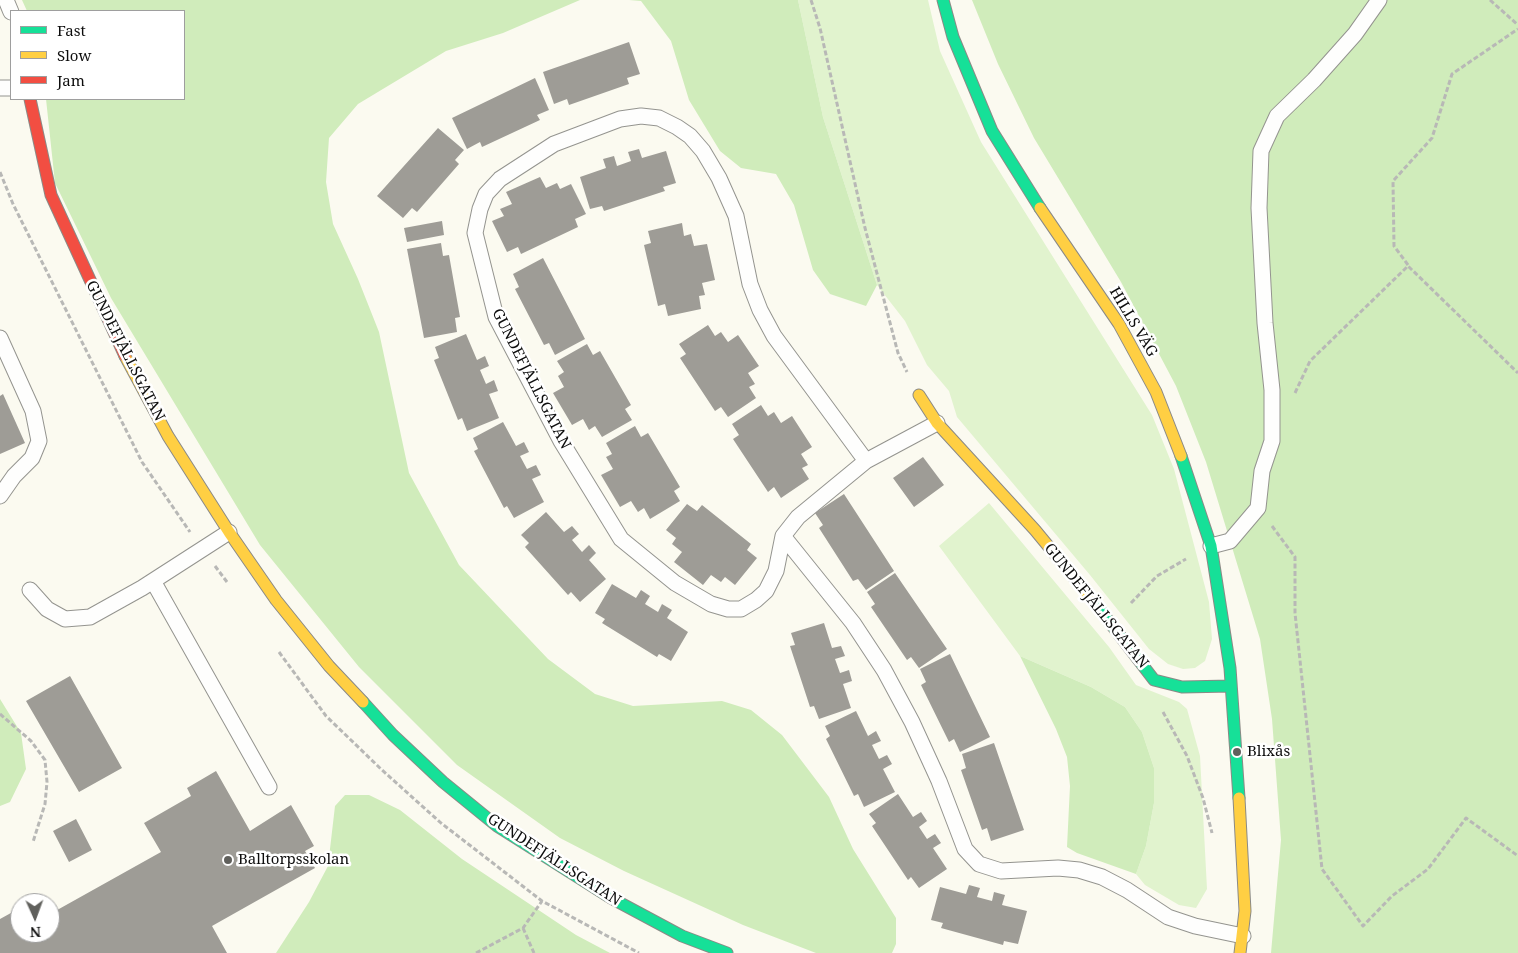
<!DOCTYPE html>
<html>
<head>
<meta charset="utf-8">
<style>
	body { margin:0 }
	#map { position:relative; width:1518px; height:953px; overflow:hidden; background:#fbfaf0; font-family:"Noto Serif",serif }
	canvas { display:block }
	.legend { position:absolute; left:10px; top:10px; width:175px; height:90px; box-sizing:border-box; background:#fff; border:1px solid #9e9e9e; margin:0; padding:6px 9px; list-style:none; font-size:15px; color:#0d0d0d }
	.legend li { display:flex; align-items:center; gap:10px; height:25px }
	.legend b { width:25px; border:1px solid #9e9e9e }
	.north { position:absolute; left:10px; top:893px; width:50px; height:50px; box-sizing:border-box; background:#fff; border:1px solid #9e9e9e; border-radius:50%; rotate:178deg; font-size:14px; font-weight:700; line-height:20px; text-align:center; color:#0d0d0d }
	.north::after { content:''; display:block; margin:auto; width:18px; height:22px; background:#60605c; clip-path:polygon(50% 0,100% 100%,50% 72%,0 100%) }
</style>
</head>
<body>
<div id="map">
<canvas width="1518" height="953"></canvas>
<ul class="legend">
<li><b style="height:6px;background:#16e098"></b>Fast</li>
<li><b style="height:6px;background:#ffcf43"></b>Slow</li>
<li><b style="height:6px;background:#f24e42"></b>Jam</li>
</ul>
<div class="north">N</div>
</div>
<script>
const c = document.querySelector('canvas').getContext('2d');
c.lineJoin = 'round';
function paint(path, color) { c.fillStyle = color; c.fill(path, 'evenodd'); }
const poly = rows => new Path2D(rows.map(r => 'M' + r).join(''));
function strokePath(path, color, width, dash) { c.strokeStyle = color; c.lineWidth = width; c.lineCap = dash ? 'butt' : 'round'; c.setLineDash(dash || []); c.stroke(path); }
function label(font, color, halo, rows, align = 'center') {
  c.font = font + ' "Noto Serif",serif'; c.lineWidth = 5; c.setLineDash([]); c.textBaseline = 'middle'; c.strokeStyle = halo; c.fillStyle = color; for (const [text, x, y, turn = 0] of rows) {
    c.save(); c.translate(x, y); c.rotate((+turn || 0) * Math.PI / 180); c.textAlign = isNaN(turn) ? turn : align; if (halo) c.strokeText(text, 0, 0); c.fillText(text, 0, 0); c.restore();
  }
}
paint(poly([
	[798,0,928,0,940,51,981,142,1152,415,1174,469,1209,602,1212,639,1205,661,1195,668,1183,669,1168,664,1149,649,1090,575,957,417,949,391,927,365,905,321,877,285,823,117],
	[989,503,1109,647,1136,685,1179,702,1187,709,1200,756,1207,889,1196,908,1179,905,1145,885,1136,874,1146,846,1154,803,1154,768,1142,732,1125,707,1091,687,1020,656,939,546]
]), '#e1f3ce');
paint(poly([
	[22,0,580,0,503,33,446,51,358,104,329,138,326,182,333,224,358,279,379,332,409,473,459,565,548,659,595,694,633,706,722,701,751,710,782,735,829,797,853,849,896,918,896,944,892,953,816,953,743,925,624,871,560,838,457,765,359,667,260,545,111,298,55,183,46,99,184,99,184,11,27,11],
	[629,0,798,0,823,117,877,285,866,306,830,294,813,270,794,205,776,174,741,168,720,151,689,100,671,41,641,1],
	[972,0,1518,0,1518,953,1271,953,1281,840,1272,719,1260,639,1206,462,1176,386,1121,282,1034,138,998,64],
	[1020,656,1091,687,1125,707,1142,732,1154,768,1154,803,1146,846,1136,874,1077,853,1067,847,1070,786,1067,757,1056,729],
	[0,699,21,733,26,769,10,802,0,806],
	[345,795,369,795,400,810,462,859,576,935,610,953,276,953,309,902,328,866,335,806]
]), '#d0ecbb');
paint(poly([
	[629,42,640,74,627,78,629,84,569,105,567,99,554,104,543,72],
	[535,78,549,110,537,115,540,120,482,147,480,142,467,149,452,118],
	[438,128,464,150,455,160,459,164,417,212,412,208,403,218,377,196],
	[639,149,642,158,666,151,676,183,663,187,665,191,604,211,602,206,590,209,580,177,606,168,603,159,614,156,617,166,631,161,628,152],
	[540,177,546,188,557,183,560,189,571,184,586,214,575,219,578,227,521,254,518,247,507,252,492,221,504,216,500,209,512,204,506,192],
	[442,221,444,235,407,242,404,228],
	[682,223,684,236,691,234,694,246,707,244,715,280,702,283,705,295,699,296,701,309,668,316,665,304,658,306,644,245,651,243,648,231],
	[441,243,443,256,449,255,460,317,455,318,457,332,424,338,407,249],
	[543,258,585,339,555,355,549,343,544,345,515,289,519,287,513,274],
	[708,325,715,336,721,332,728,342,738,335,759,366,748,373,755,384,749,387,756,398,728,417,721,407,715,411,680,358,686,354,679,344],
	[466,334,477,360,485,356,489,366,480,370,486,384,494,380,498,391,489,394,499,418,467,431,462,418,458,420,434,360,439,358,435,347],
	[587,344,593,355,600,351,631,405,625,409,632,420,602,437,595,426,589,430,583,419,572,425,553,393,564,387,558,376,564,372,557,361],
	[3,394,25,443,0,454,0,396],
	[761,405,768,416,774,412,781,423,792,416,812,447,801,454,808,465,802,468,809,479,781,498,774,487,768,492,733,439,739,435,732,424],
	[503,422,516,446,524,442,529,452,520,456,527,469,536,465,541,475,532,479,544,502,514,518,507,506,504,508,474,451,478,449,473,438],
	[635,426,641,437,648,433,680,487,674,491,680,501,650,519,644,508,638,512,631,501,620,507,601,475,613,469,606,457,612,454,606,443],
	[923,457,944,485,914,507,893,478],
	[844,494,894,571,866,590,858,579,853,581,819,528,823,525,815,513],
	[687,504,697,511,702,505,751,544,747,550,757,558,735,585,725,577,721,582,711,575,703,585,674,562,682,552,672,544,676,538,666,530],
	[546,512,564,532,572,526,579,534,572,540,582,552,589,545,596,553,589,560,606,579,580,602,571,592,568,595,525,547,529,543,521,535],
	[895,573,947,649,919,668,911,657,907,660,871,607,875,604,867,592],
	[612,584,636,598,641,590,650,596,645,604,658,612,662,604,672,610,667,618,688,632,671,661,659,654,657,657,602,623,605,619,595,613],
	[824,623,832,648,841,646,845,656,835,659,840,673,849,670,852,681,843,684,851,708,819,719,814,706,810,707,790,646,795,645,791,633],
	[950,654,990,737,960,752,954,739,949,742,921,685,926,682,920,669],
	[70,676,122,768,79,792,26,701],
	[856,711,868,736,876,731,881,741,872,745,879,759,887,755,892,764,883,769,895,792,864,807,858,794,854,796,826,739,830,736,825,726],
	[994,743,1024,830,991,841,987,828,982,830,961,770,966,768,962,754],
	[216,771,250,831,291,805,314,846,305,851,315,868,212,926,227,953,0,953,0,919,20,908,20,933,50,933,50,914,161,852,144,823,191,796,187,788],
	[898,794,913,817,921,812,927,821,919,827,927,839,935,834,941,843,933,848,947,869,919,888,911,877,908,880,872,826,876,823,869,814],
	[76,819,92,850,69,862,53,831],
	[969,885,980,888,977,897,992,901,994,892,1005,895,1002,905,1027,911,1018,944,1004,941,1003,945,941,928,943,923,931,920,940,887,966,894]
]), '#9e9c96');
const lane = poly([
	[6,0,11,12],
	[0,88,11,88],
	[0,338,33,411,39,441,32,458,14,476,0,496],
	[866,461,774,336,760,310,750,284,736,216,719,178,703,151,690,136,677,127,659,118,641,116,620,119,554,144,500,179,486,194,480,209,475,233,496,317,561,441,621,539,675,583,711,604,728,609,741,609,756,600,766,591,776,571,783,536,798,517,866,461,937,423],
	[783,536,853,623,884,670,912,722,939,781,965,849,979,864,1001,871,1058,868,1079,870,1102,877,1127,890,1168,917,1195,926,1243,936],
	[1211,546,1230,541,1258,508,1262,471,1272,441,1272,390,1265,323,1259,208,1261,151,1277,116,1314,80,1355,34,1379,0],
	[153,581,269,787],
	[30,590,47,609,65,619,90,617,142,588,229,532]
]);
const fast = poly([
	[943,0,953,37,992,131,1040,208],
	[1181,456,1211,546,1230,668,1239,798],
	[1091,598,1154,680,1182,687,1231,686],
	[363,702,393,735,443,782,497,826,611,898,682,936,727,953]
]);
const slow = poly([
	[1040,208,1119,324,1156,392,1181,456],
	[125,356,168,436,229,532,276,600,329,666,363,702],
	[919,395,937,423,1035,530,1091,598],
	[1239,798,1245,911,1240,953]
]);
const jam = poly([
	[30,99,51,195,125,356]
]);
strokePath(lane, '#94948f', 17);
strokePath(fast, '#8b8a86', 13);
strokePath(slow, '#8b8a86', 13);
strokePath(jam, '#8b8a86', 13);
strokePath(poly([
	[811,0,820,28,865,228,898,353,907,372],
	[1490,0,1518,25],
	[0,172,13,204,142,462,190,532],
	[1408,265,1394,246,1393,181,1432,138,1452,74,1518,29],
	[1295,393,1310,361,1408,266,1518,373],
	[1272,526,1295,557,1295,613,1322,869,1363,926,1392,896,1428,869,1466,818,1518,856],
	[215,566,227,582],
	[1131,603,1157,576,1186,559],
	[279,652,326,716,382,770,441,823,542,901,639,953],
	[1163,712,1187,756,1203,798,1212,833],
	[0,714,31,741,45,760,47,782,45,804,33,842],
	[523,928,534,953],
	[476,953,523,928,542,901]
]), '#b8b8b6', 3, [5, 2.5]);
strokePath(lane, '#fefefd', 15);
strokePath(fast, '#16e098', 11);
strokePath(slow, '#ffcf43', 11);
strokePath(jam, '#f24e42', 11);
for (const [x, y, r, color] of [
	[1237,752,5,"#60605c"],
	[228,860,5,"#60605c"]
]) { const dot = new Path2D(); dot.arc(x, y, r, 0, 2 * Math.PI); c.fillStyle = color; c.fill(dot); strokePath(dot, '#fff', 2); }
label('15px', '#0d0d0d', '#fff', [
	["HILLS VÄG",1133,322,59],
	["GUNDEFJÄLLSGATAN",125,351,63],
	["GUNDEFJÄLLSGATAN",531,379,63],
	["GUNDEFJÄLLSGATAN",1096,606,51],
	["GUNDEFJÄLLSGATAN",554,860,33]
]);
label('15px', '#0d0d0d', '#fff', [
	["Blixås",1247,752],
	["Balltorpsskolan",238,860]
], 'left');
</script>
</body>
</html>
